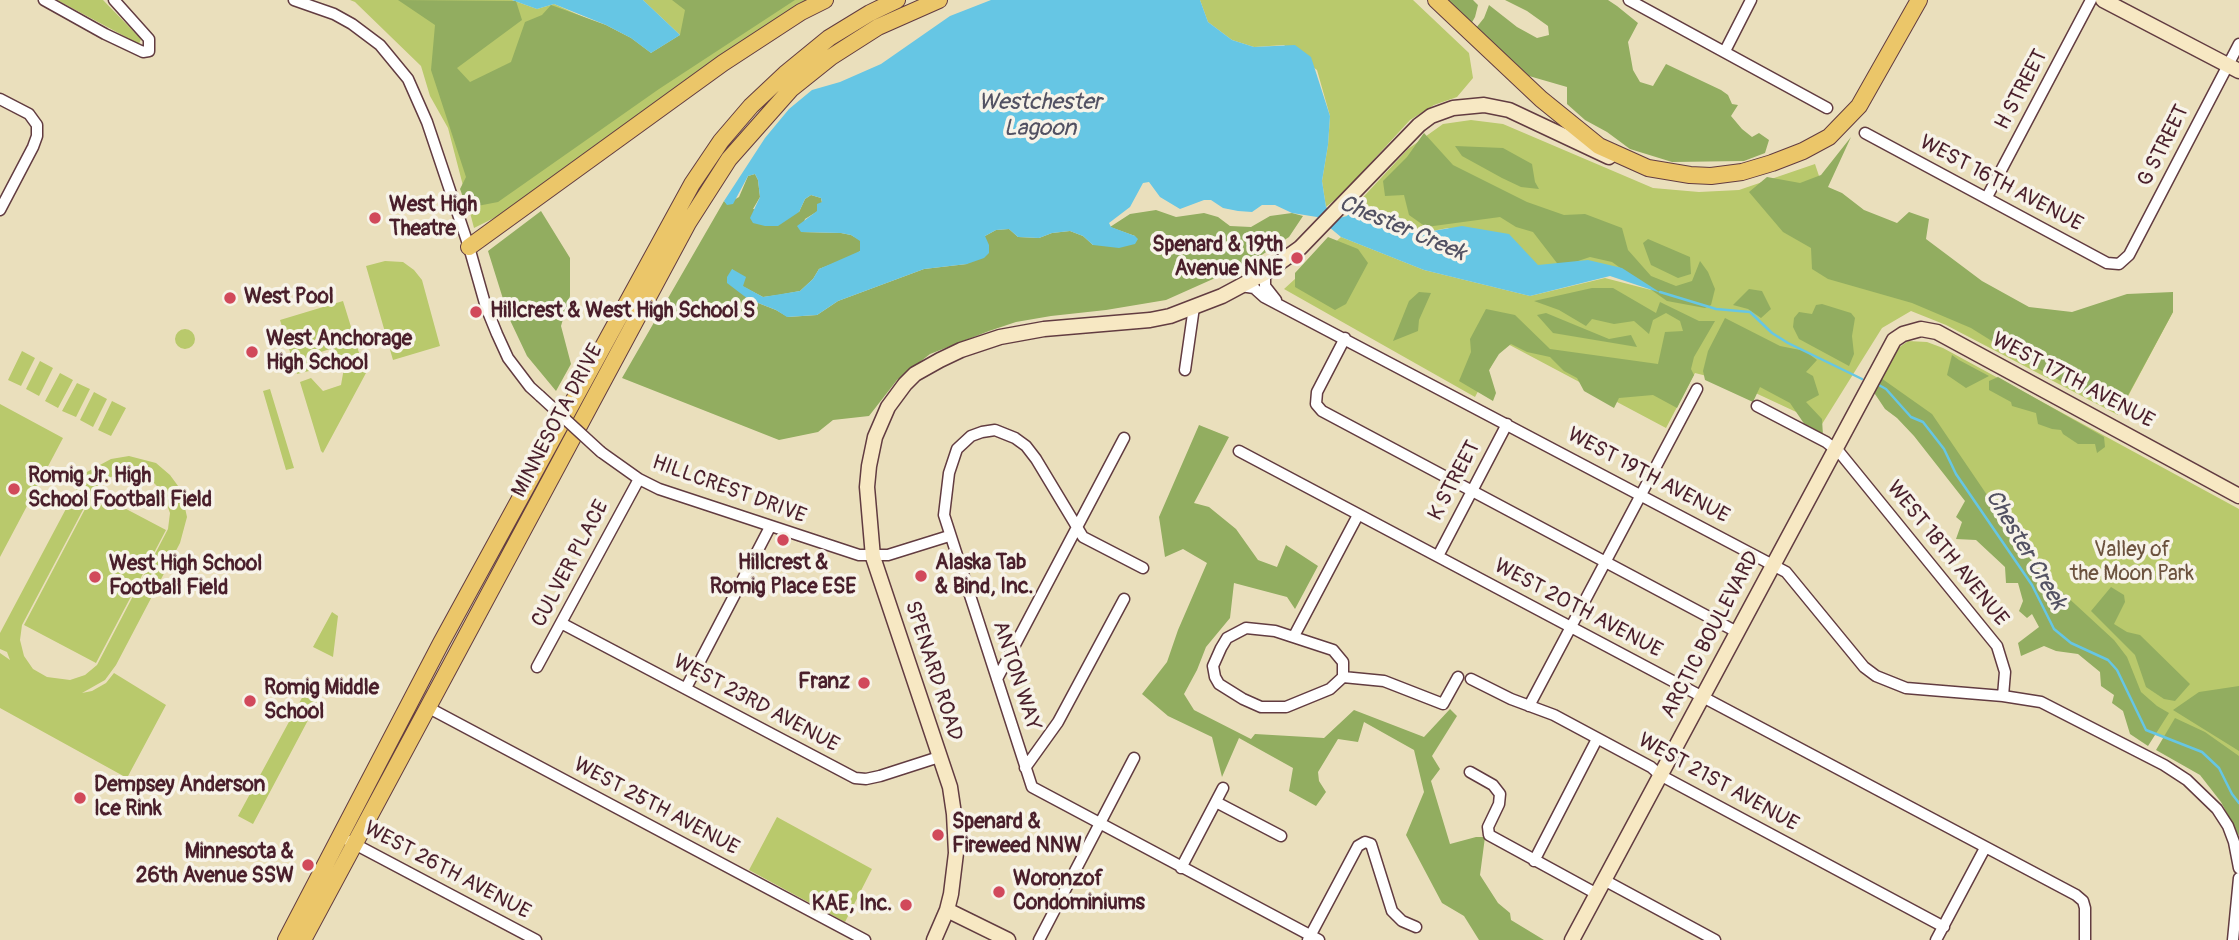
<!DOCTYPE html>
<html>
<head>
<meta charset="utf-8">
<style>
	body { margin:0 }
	canvas { display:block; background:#eadfbc }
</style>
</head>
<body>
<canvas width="2239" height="940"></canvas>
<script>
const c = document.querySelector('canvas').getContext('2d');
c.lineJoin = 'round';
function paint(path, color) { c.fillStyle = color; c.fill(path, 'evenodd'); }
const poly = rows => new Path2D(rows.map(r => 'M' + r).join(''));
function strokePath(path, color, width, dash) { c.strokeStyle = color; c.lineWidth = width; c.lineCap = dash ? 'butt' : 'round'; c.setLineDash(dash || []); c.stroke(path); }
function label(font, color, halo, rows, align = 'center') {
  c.font = font + ' Pangolin,sans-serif'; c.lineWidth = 7; c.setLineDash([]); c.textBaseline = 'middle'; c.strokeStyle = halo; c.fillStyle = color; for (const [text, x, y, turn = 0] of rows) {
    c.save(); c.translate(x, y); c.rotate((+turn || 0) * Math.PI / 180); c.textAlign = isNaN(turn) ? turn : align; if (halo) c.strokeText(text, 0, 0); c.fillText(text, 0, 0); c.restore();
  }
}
paint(poly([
	[57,0,103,0,141,39,139,44],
	[350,0,512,0,537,9,554,4,631,38,651,53,680,35,643,0,812,0,634,118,514,208,474,228,448,128,430,96,421,66,355,2],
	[1200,0,1413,0,1469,53,1473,78,1457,97,1434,105,1410,120,1343,193,1326,207,1322,181,1328,145,1330,116,1317,70,1284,45,1254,47,1232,40,1208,22],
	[1471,120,1503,124,1653,188,1699,192,1739,190,1815,164,1823,188,2022,314,2173,312,2118,415,1946,325,1911,311,1882,328,1822,424,1734,383,1695,373,1666,428,1504,342,1475,397,1284,289,1341,237,1424,270,1530,296,1605,278,1659,292,1622,268,1529,267,1448,228,1421,233,1394,214,1365,212,1353,208,1408,149,1443,124],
	[385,261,403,262,414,270,422,280,440,346,393,360,366,266],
	[343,301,360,356,341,361,330,349,312,355,309,371,297,374,280,320],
	'175 339a10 10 0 1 1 20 0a10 10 0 1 1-20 0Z',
	[1908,341,1927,342,1943,348,2239,509,2239,803,2174,742,2146,730,1877,384,1897,349],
	[22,351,35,358,21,386,8,380],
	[40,361,53,368,39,396,26,389],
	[363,363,366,373,323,453,321,451,300,382,311,378,323,391,341,385,344,368],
	[60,373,73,380,58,408,45,401],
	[77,383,90,389,76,417,62,411],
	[270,389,294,468,286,470,263,391],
	[94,392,107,399,93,427,80,420],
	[112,401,126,408,111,436,98,430],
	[0,404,63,438,0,557],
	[129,456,156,463,170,475,181,490,187,517,180,543,116,665,105,680,82,693,92,691,106,683,114,673,166,705,127,778,0,708,0,653,10,660,7,652,0,649,0,633,85,473,111,459],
	[129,473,151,480,162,491,170,513,168,529,97,665,85,675,70,680,47,677,33,669,24,656,20,640,22,625,94,489,106,478],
	[94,492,166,530,96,663,24,625],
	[332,612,338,616,333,657,313,647],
	[310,683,324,690,253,824,238,816],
	[777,817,872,869,845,922,749,870]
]), '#b9c96c');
paint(poly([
	[398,0,516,1,522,20,457,68,470,82,511,62,525,22,542,15,551,5,606,25,631,38,651,53,680,35,685,10,672,0,795,0,659,89,498,202,467,208,460,189,466,177,431,70,435,25],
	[1445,0,1473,0,1478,5,1475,17,1471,24],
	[1505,0,1608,0,1617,6,1638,23,1628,42,1633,70,1640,82,1653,86,1666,64,1721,90,1728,95,1732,104,1738,105,1731,116,1742,129,1752,137,1759,133,1769,140,1765,153,1744,161,1672,162,1630,149,1607,132,1585,120,1567,104,1567,87,1529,76,1476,28,1484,18,1489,5,1517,27,1537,38,1549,35,1548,26,1527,11],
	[1424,133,1453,165,1527,202,1564,215,1585,214,1622,228,1628,250,1651,276,1676,286,1692,281,1700,261,1708,272,1715,289,1711,305,1705,308,1667,301,1612,262,1590,257,1560,267,1533,232,1516,227,1500,217,1426,227,1409,215,1404,195,1385,196,1383,181,1407,157],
	[1851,137,1828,187,1842,193,1864,210,1897,223,1909,212,1929,219,1926,239,1982,281,2029,307,2072,312,2127,294,2173,292,2173,312,2119,412,2027,363,1971,328,1912,303,1828,279,1812,269,1811,248,1783,232,1749,192,1767,177,1800,183,1821,175],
	[1455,146,1503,148,1532,164,1535,182,1539,189,1521,187,1502,178,1462,156],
	[755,174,758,180,760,197,753,209,799,212,805,199,811,195,821,198,822,203,818,211,805,219,801,232,841,233,851,235,860,240,861,243,860,251,855,255,819,269,813,279,800,291,778,295,763,297,742,286,739,275,732,269,748,299,776,310,788,317,817,315,838,301,924,269,967,264,985,236,996,230,1009,229,1018,237,1039,238,1052,233,1070,231,1083,236,1093,245,1135,236,1110,227,1130,214,1156,210,1176,217,1204,213,1218,217,1230,226,1251,227,1270,216,1292,213,1303,216,1289,237,1251,262,1166,300,1106,310,1051,316,1016,322,989,331,930,354,897,380,869,416,833,420,818,432,779,440,622,378,724,201,727,204,739,197,748,176],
	[541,211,570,258,570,296,561,326,571,364,556,391,527,356,509,318,488,251],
	[1328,237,1358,249,1368,263,1346,304,1335,310,1295,287,1295,273],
	[1648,239,1690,257,1691,274,1678,278,1651,265,1643,243],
	[1592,288,1613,288,1656,313,1660,302,1699,321,1715,321,1694,357,1691,369,1694,375,1677,408,1653,395,1619,398,1614,408,1584,391,1577,378,1564,371,1550,357,1527,352,1511,344,1499,354,1489,370,1496,393,1493,401,1459,381,1471,352,1470,339,1486,309,1515,315,1550,349,1658,364,1665,332,1683,331,1680,321,1666,313,1653,320,1649,334,1634,321,1614,324,1592,319,1586,326,1559,310,1534,301],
	[1749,289,1762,291,1771,309,1761,318,1748,309,1733,305],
	[1419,292,1431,293,1419,320,1418,331,1393,341,1409,301],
	[1822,304,1851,313,1855,318,1852,336,1854,354,1849,366,1799,339,1793,327,1794,318,1799,312,1812,314,1816,305],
	[1546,313,1609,339,1631,335,1637,347,1553,333,1537,315],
	[1725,318,1780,346,1805,351,1817,360,1806,372,1813,376,1819,395,1806,402,1822,419,1823,436,1805,425,1790,403,1760,387,1753,402,1705,380,1703,371,1708,351],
	[1952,355,1959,360,1989,376,1966,388,1947,375],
	[1998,377,2104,437,2105,447,2097,453,2095,444,2078,444,2063,434,2061,430,2052,429,2038,424,2036,413,2012,406,2011,402,1989,390,1989,381],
	[1881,378,1932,414,2038,570,2114,640,2127,657,2141,692,2157,706,2169,713,2148,746,2130,734,2123,711,2112,703,2114,695,2101,686,2100,672,2078,654,2056,651,2044,646,2021,656,2018,643,2039,627,2032,614,2027,618,2019,611,2023,601,2018,583,2006,583,2005,567,1976,540,1956,539,1962,522,1956,517,1965,501,1914,436,1897,418,1885,409,1873,391],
	[1199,425,1229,437,1194,503,1209,507,1236,529,1258,560,1277,567,1286,545,1318,566,1295,609,1287,597,1234,583,1230,618,1206,647,1197,670,1184,694,1194,710,1251,739,1255,734,1324,738,1354,710,1424,737,1450,709,1457,716,1432,756,1440,769,1431,781,1450,844,1476,837,1485,837,1480,875,1498,903,1510,913,1511,920,1544,940,1479,940,1464,916,1442,903,1406,835,1424,792,1414,750,1364,722,1358,742,1338,739,1318,772,1319,781,1326,792,1316,806,1289,791,1293,768,1239,738,1222,777,1212,737,1168,716,1142,694,1167,662,1178,630,1207,563,1183,549,1165,557,1159,517],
	[2111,587,2124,595,2125,602,2114,624,2127,632,2140,635,2190,684,2175,701,2164,699,2146,687,2135,655,2091,611],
	[2239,686,2239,751,2173,710,2199,692],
	[2175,718,2205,732,2239,756,2239,836,2221,802,2200,775,2156,750]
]), '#92ad60');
paint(poly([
	[512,0,643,0,680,35,651,53,631,38,606,25,554,4,537,9],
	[991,0,1200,0,1208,22,1232,40,1254,47,1295,45,1311,57,1330,116,1328,145,1322,181,1326,207,1339,218,1347,216,1353,208,1365,212,1394,214,1421,233,1462,226,1509,234,1538,265,1588,260,1622,268,1661,293,1610,276,1530,296,1424,270,1341,237,1317,217,1292,213,1275,205,1262,205,1252,212,1238,211,1223,208,1211,200,1204,200,1180,209,1160,197,1149,182,1143,183,1130,207,1109,223,1111,227,1135,236,1138,239,1135,244,1119,248,1093,245,1083,236,1070,231,1052,233,1039,238,1018,237,1009,229,996,230,985,236,989,245,989,253,984,258,967,264,924,269,838,301,817,315,787,317,776,310,748,299,727,283,727,277,732,269,746,277,743,286,763,297,800,291,813,279,819,269,860,251,860,241,851,235,841,233,801,232,797,226,817,211,817,204,822,202,821,198,811,195,805,199,799,212,778,226,765,226,753,223,750,218,760,197,758,180,755,174,748,176,733,204,727,205,724,201,765,138,789,109,812,90,840,82,881,64,950,16]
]), '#66c6e4');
strokePath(poly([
	[1660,292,1716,309,1750,312,1772,333,1788,343,1862,379],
	[1877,384,1886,389,1911,417,1923,422,1944,449,1956,474,2032,585,2054,629,2071,643,2108,660,2117,670,2146,730,2202,752,2219,768,2232,794,2239,803]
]), '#66c6e4', 2.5);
const minor = poly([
	[44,0,105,34,143,52,149,51,149,39,114,0],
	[294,0,334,14,352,24,380,45,408,79,427,122,469,247,486,307,497,334,508,358,530,387,540,396],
	[1629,0,1827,108],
	[1725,51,1751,0],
	[0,99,29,114,37,125,37,136,33,147,0,210],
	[1865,133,2107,263,2119,264,2129,255,2239,44],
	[1987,197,2091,0],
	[1265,273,1265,286,1276,300],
	[1241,286,1254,288,1264,297,1786,572,1864,667,1876,676,1906,688,2003,696,2041,702,2164,765,2187,780,2217,809,2228,826,2234,842,2239,868],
	[1345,338,1317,392,1316,404,1322,411,1737,632],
	[1185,370,1194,307],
	[1757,406,1826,442,1840,453,1997,646,2005,672,2003,696],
	[1239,451,2076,895,2083,901,2085,908,2085,940],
	[601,452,639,479,659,489,859,555,888,555,949,536],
	[1438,556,1507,424],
	[1143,568,1083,537,1036,459,1026,446,1015,438,995,430,982,432,971,436,957,449,949,473,944,515,1032,787,1319,940],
	[561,623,855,778,866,779,880,776,939,757],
	[1246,628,1275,631,1333,650,1343,662,1343,677,1330,689,1286,707,1261,707,1243,699,1219,684,1215,677,1213,666,1221,648,1227,638,1246,628],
	[1294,636,1358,515],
	[537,667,639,479],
	[1343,677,1384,681,1443,704,1458,677],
	[997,679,1124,438],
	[1471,679,1511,699,1554,715,1651,767,1660,775,1944,927],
	[686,688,770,527],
	[1529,706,1697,389],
	[429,708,865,940],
	[1025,768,1058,722,1124,599],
	[1470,772,1493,785,1500,794,1499,804,1488,827,1489,835,1597,894],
	[1216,802,1281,836],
	[349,841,536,940],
	[1534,861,1597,739],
	[1181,868,1223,788],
	[1604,880,1715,940],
	[1039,940,1134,758],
	[1308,940,1358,846,1365,842,1371,844,1392,911,1402,921,1416,927],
	[1936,940,1985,848],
	[2233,940,2239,878]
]);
const secondary = poly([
	[2103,0,2239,71],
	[947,910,1008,940],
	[934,940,947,910,951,894,956,853,954,814,950,787,873,557,867,487,869,466,875,437,888,407,905,384,915,374,940,360,961,350,1000,337,1044,329,1150,320,1170,316,1222,296,1265,273,1300,248,1419,125,1431,116,1453,108,1484,105,1509,110,1609,157],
	[1572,940,1894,340,1903,334,1921,329,1937,332,2239,496]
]);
const primary = poly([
	[1436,0,1541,99,1599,146,1648,168,1690,175,1711,176,1742,172,1772,163,1803,151,1829,137,1859,106,1919,0],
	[469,247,723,63,801,12,825,0],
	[286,940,441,643,692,184,721,141,751,106,785,74,829,38,870,13,897,0],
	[303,940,688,223,729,159,791,89,831,57,878,27,939,0]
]);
strokePath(minor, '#623c41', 13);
strokePath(secondary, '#623c41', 17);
strokePath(primary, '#623c41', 18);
strokePath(minor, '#fff', 10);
strokePath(secondary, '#f7e8c3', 14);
strokePath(primary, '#ebc669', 16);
const minorBridge = poly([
	[540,396,601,452]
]);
strokePath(minorBridge, '#623c41', 13, []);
strokePath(minorBridge, '#fff', 10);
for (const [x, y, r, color] of [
	[375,218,7,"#d1495b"],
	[1297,258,7,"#d1495b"],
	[230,298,7,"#d1495b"],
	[476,312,7,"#d1495b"],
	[252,352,7,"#d1495b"],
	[14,489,7,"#d1495b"],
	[783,540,7,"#d1495b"],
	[921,576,7,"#d1495b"],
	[95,577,7,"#d1495b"],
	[864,683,7,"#d1495b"],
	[250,701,7,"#d1495b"],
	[80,798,7,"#d1495b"],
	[938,835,7,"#d1495b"],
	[308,865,7,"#d1495b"],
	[999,892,7,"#d1495b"],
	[906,905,7,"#d1495b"]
]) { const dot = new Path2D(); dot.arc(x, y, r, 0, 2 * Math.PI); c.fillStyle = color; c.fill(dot); strokePath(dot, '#f7f3e8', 2.5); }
label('21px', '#4a1f2b', '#f7f3e8', [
	["H STREET",2022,90,-62],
	["G STREET",2164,146,-63],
	["WEST 16TH AVENUE",2001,184,28],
	["WEST 17TH AVENUE",2073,381,28],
	["MINNESOTA DRIVE",558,421,-62],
	["WEST 19TH AVENUE",1648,476,28],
	["K STREET",1455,481,-62],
	["HILLCREST DRIVE",729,490,20],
	["WEST 18TH AVENUE",1947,554,51],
	["CULVER PLACE",571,564,-62],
	["WEST 20TH AVENUE",1578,609,28],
	["ARCTIC BOULEVARD",1711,635,-62],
	["SPENARD ROAD",933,671,72],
	["ANTON WAY",1016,676,72],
	["WEST 23RD AVENUE",756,704,28],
	["WEST 21ST AVENUE",1718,783,29],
	["WEST 25TH AVENUE",656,807,28],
	["WEST 26TH AVENUE",447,871,28]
]);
label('bold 21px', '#4a1f2b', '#f7f3e8', [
	["West High",389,206],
	["Theatre",389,230],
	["Spenard & 19th",1283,246,"right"],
	["Avenue NNE",1283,270,"right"],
	["West Pool",244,298],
	["Hillcrest & West High School S",490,312],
	["West Anchorage",266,340],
	["High School",266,364],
	["Romig Jr. High",28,477],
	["School Football Field",28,501],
	["Hillcrest &",783,564,"center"],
	["Romig Place ESE",783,588,"center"],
	["Alaska Tab",935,564],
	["& Bind, Inc.",935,588],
	["West High School",109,565],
	["Football Field",109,589],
	["Franz",850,683,"right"],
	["Romig Middle",264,689],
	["School",264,713],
	["Dempsey Anderson",94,786],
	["Ice Rink",94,810],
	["Spenard &",952,823],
	["Fireweed NNW",952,847],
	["Minnesota &",294,853,"right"],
	["26th Avenue SSW",294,877,"right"],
	["Woronzof",1013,880],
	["Condominiums",1013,904],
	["KAE, Inc.",892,905,"right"]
], 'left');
label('21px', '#6b523e', '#f7f3e8', [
	["Valley of",2132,551],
	["the Moon Park",2132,575]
]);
label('italic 23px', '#525162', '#f7f3e8', [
	["Westchester",1040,103],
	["Lagoon",1040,129],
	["Chester Creek",1402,229,23],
	["Chester Creek",2025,550,59]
]);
</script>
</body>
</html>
